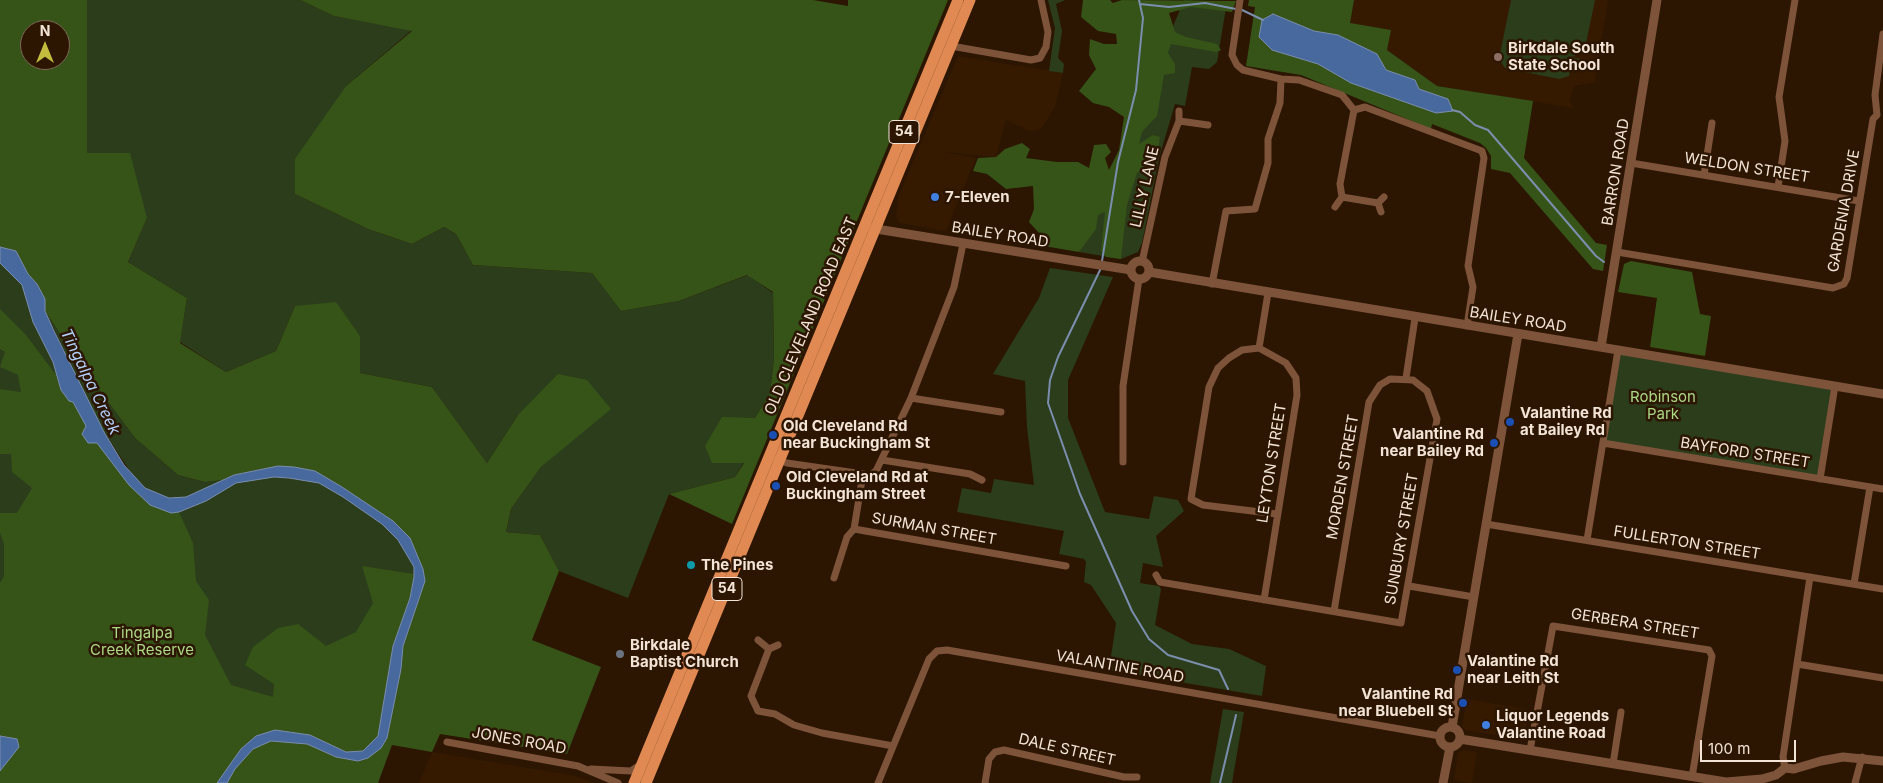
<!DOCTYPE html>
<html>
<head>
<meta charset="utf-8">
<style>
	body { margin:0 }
	#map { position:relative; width:1883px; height:783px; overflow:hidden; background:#2c1601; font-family:Inter,sans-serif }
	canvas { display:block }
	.north { position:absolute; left:20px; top:20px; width:50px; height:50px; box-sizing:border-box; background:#2c1601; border:1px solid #7c6857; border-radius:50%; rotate:0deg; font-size:14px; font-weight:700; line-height:20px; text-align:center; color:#f3e4d7 }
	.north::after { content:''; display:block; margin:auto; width:18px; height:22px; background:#c4bc3e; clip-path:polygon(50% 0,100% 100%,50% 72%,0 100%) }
	.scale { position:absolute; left:1700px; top:740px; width:96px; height:22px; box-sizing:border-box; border:2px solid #f3e4d7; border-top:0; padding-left:6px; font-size:15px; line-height:18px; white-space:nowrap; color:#f3e4d7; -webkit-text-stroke:4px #2c1601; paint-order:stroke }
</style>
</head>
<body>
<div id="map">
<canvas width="1883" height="783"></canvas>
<div class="north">N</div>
<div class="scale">100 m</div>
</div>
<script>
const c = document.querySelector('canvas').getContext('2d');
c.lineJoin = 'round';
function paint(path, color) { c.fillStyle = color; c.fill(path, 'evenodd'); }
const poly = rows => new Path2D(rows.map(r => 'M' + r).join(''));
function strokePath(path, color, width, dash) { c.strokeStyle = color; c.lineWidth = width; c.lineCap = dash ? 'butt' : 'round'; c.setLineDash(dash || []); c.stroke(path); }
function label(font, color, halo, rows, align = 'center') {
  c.font = font + ' Inter,sans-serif'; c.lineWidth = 5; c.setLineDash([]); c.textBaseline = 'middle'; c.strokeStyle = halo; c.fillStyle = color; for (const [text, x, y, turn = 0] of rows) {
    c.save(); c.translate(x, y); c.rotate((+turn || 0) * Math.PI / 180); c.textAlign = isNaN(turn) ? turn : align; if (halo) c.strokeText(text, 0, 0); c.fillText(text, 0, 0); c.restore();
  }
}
paint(poly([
	[1354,0,1608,0,1595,82,1574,86,1569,101,1574,108,1437,86,1350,23],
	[958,56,1063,73,1055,107,1041,129,1030,131,1006,120,996,157,945,152,976,158,946,231,900,223,896,217,899,195],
	[1467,699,1530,710,1524,737,1519,739,1465,730,1462,726],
	[1463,750,1477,752,1472,783,1454,780,1458,754],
	[432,752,576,776,593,783,419,783]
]), '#351a00');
paint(poly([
	[87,0,300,0,334,16,412,30,346,86,295,194,368,229,412,244,444,227,456,234,473,265,592,273,621,311,679,301,748,275,773,293,774,359,770,393,755,418,744,462,735,477,669,494,628,598,559,571,540,535,506,532,511,509,541,467,569,442,518,415,487,463,432,387,360,373,360,336,295,306,276,351,226,372,180,342,187,298,128,262,147,218,87,153],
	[1048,0,1065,0,1056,4,1062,31,1058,58,1064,64,1063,73,1049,71,1055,28],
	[1184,0,1227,2,1217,62,1209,69,1192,67,1185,106,1175,104,1159,158,1142,243,1138,252,1121,259,1079,252],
	[1511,0,1595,0,1585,48,1573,57,1581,59,1579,70,1572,69,1572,63,1569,76,1559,79,1505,68,1499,59],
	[0,259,27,285,72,390,139,489,176,504,234,478,254,476,322,480,393,528,419,574,304,738,223,783,0,783],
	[1050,268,1113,277,1068,380,1068,418,1105,512,1149,519,1154,496,1178,500,1184,511,1156,536,1163,567,1143,563,1140,583,1159,586,1161,589,1155,625,1192,644,1229,649,1266,666,1262,696,1109,670,1116,623,1091,585,1084,582,1086,562,1084,559,1059,554,1064,531,957,512,962,488,991,493,994,479,1034,485,1027,427,1025,381,993,374,1039,298],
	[45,311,82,367,135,438,178,475,205,482,224,480,186,497,169,498,145,488,136,480,105,434],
	[1618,350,1835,386,1820,479,1603,443],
	[1223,709,1244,712,1232,783,1210,783]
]), '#2b3d1b');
paint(poly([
	[0,0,87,0,87,153,130,153,147,218,128,262,187,298,180,343,226,372,276,351,295,306,336,302,360,336,360,373,432,387,487,463,518,415,558,374,587,380,611,409,541,467,511,509,506,532,540,535,559,571,532,640,601,667,567,754,440,734,432,752,392,745,378,783,227,783,235,769,253,749,271,741,307,744,336,757,358,761,387,738,401,669,403,646,425,581,423,569,410,538,342,487,278,466,234,475,224,480,205,482,178,475,135,438,82,367,45,311,45,299,37,284,28,274,16,251,0,247],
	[30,30,60,30,60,60,30,60],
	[300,0,813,0,848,6,848,0,948,0,732,524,669,494,735,477,744,463,712,463,705,446,722,417,755,418,770,393,774,359,773,292,747,275,679,301,621,311,592,273,473,265,456,234,444,227,412,244,368,229,295,194,295,159,346,86,412,31,334,16],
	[1083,0,1110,0,1113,3,1122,0,1236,1,1232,12,1191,7,1169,13,1175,32,1186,37,1217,44,1221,50,1216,52,1171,44,1168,53,1175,64,1175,73,1164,75,1157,116,1142,132,1139,144,1153,135,1160,137,1157,155,1137,173,1127,205,1121,259,1106,257,1101,250,1105,212,1098,215,1096,229,1079,252,1038,245,1039,233,1029,222,1034,209,1033,186,1006,189,987,174,973,171,978,158,996,157,1005,149,1022,143,1030,149,1026,158,1057,162,1078,162,1089,168,1094,145,1106,144,1111,152,1105,158,1109,170,1119,150,1124,117,1109,107,1093,103,1079,91,1096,69,1089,55,1090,39,1104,44,1117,44,1116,34,1098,31,1081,17],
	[1249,0,1354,0,1350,23,1391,30,1387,50,1437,86,1533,101,1524,158,1596,243,1607,245,1603,271,1593,269,1510,173,1491,169,1491,156,1486,148,1480,143,1432,124,1431,129,1301,75,1246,66,1255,7,1248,6],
	[1631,261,1692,272,1700,314,1711,316,1705,356,1650,347,1657,298,1618,292,1624,264],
	[0,309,26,335,56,375,61,390,73,402,86,426,85,437,88,443,97,442,129,485,171,513,179,512,193,543,196,581,209,600,205,635,231,685,273,697,274,684,245,665,253,647,278,628,298,624,326,646,356,632,373,603,362,566,414,574,410,598,393,646,378,736,363,751,346,752,310,735,275,730,256,736,241,749,217,783,0,783,0,583,4,576,4,544,0,533,0,513,17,513,32,488,12,472,11,454,0,454,0,389,21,392,18,375,0,367,5,352,0,349]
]), '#365318');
const water = poly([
	[1273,14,1314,31,1338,35,1377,54,1386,70,1415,80,1419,89,1448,99,1453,111,1436,113,1351,83,1318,64,1272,50,1259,37,1262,20,1273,14],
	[0,247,16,251,28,274,37,284,45,299,45,311,54,331,105,434,124,465,145,488,169,498,186,497,234,475,278,466,294,467,315,471,342,487,393,521,410,538,423,569,425,581,403,646,401,669,387,738,381,748,368,758,358,761,336,757,307,744,271,741,253,749,235,769,227,783,217,783,241,749,256,736,275,730,310,735,346,752,363,751,378,736,393,646,410,598,414,577,414,567,398,540,382,524,343,497,319,483,289,478,274,477,236,483,206,501,179,512,171,513,150,505,129,485,97,443,88,443,82,434,86,426,73,402,69,401,61,390,53,362,33,322,22,285,0,263,0,247],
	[0,736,17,739,19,747,0,771,0,736]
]);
paint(water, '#47699d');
strokePath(water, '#7b8eae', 1);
strokePath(poly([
	[1140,4,1169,7,1205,3,1236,9],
	[1240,9,1263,20],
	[1452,110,1460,112,1475,125,1488,130,1596,256,1604,262],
	[1102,261,1118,162,1136,90,1143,18,1139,0],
	[1101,268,1058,357,1050,380,1048,403,1080,494,1132,611,1149,639,1168,655,1219,670,1228,689],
	[1220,783,1236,715]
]), '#7b8eae', 2);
strokePath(poly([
	[1240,0,1232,55,1237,65,1243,70,1281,79,1299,80,1342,95,1354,110,1365,107,1482,151,1484,158,1468,266,1473,287,1467,326],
	[951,46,1031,60,1040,58,1046,47,1048,32,1041,0],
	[1354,110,1340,184,1342,197,1378,203,1384,197],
	[1179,121,1208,125],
	[1631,163,1859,201],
	[1704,175,1712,123],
	[1778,187,1785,141,1779,97,1795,0],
	[1378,203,1381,212],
	[1335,207,1342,197],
	[1617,252,1833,288,1844,284,1847,278,1873,119,1877,115,1875,95,1883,34],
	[1142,262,1165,157,1179,121,1179,111],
	[1212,284,1226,211,1255,209,1268,163,1268,139,1280,103,1281,79],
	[1259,348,1286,363,1296,378,1297,395,1264,600],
	[1259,348,1242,350,1229,358,1218,368,1209,387,1191,499,1203,505,1277,514],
	[1259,348,1268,293],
	[1406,378,1415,318],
	[911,398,1001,412],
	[1603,443,1883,489],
	[776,459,787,463,870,475,876,471,911,398,954,287,963,244],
	[882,460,970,474,982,480],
	[1123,462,1123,386,1139,279],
	[863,474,854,529,1066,566],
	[1820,479,1835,386],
	[1486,524,1883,589],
	[1587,540,1618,350],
	[1156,575,1160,582,1401,623,1437,419,1427,391,1413,380,1390,379,1380,385,1369,402,1334,611],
	[834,578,847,537,854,529],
	[1854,584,1870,487],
	[1409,586,1474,597],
	[758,640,769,649,778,645],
	[769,649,751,696,758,711,775,714,794,725,822,733,893,746],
	[1797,664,1883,678],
	[447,742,578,766,618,783],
	[1530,750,1553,626,1709,650,1712,656,1692,777],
	[1613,764,1621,712],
	[1785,768,1783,757,1810,577],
	[591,769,631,771,640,765],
	[878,783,929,659,937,651,947,650,1440,736],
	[985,783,989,759,995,752,1004,750,1124,777,1137,777],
	[1855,783,1862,757]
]), '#7d533a', 7);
strokePath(poly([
	[870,228,1131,270],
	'1131 270a9 9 0 1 1 18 0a9 9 0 1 1-18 0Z',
	[1149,272,1883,394],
	[1601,347,1657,0],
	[1452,727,1518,334],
	'1440 737a10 10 0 1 1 20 0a10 10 0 1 1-20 0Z',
	[1460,739,1726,782,1762,779,1776,775,1785,768,1794,769,1821,761,1843,757,1883,761],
	[1443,783,1450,747]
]), '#7d533a', 9);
strokePath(poly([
	[634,783,958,0],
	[646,783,970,0]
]), '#e08952', 11);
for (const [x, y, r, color] of [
	[1498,57,5,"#8d6e63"],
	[935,197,5,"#3f7fe0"],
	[1510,422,5,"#1a4fb4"],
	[773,435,5,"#1a4fb4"],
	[1494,443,5,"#1a4fb4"],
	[776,486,5,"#1a4fb4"],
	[691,565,5,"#0f9aa8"],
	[620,654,5,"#6b7280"],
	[1457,670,5,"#1a4fb4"],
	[1463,703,5,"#1a4fb4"],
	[1486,725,5,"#3f7fe0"]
]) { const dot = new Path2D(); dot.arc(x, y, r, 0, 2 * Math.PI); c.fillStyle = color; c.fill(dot); strokePath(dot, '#2c1601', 2); }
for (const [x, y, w] of [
	[904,132,30],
	[727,589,30]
]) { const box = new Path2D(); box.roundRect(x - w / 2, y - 11.5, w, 23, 4); c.fillStyle = '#2c1601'; c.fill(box); strokePath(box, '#f3e4d7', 1); }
label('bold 14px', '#f3e4d7', null, [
	["54",904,132],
	["54",727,589]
]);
label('bold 15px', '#f3e4d7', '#2c1601', [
	["Birkdale South",1508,48],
	["State School",1508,65],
	["7-Eleven",945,197],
	["Valantine Rd",1520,413],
	["at Bailey Rd",1520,430],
	["Old Cleveland Rd",783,426],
	["near Buckingham St",783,443],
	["Valantine Rd",1484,434,"right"],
	["near Bailey Rd",1484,451,"right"],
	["Old Cleveland Rd at",786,477],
	["Buckingham Street",786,494],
	["The Pines",701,565],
	["Birkdale",630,645],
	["Baptist Church",630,662],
	["Valantine Rd",1467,661],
	["near Leith St",1467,678],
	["Valantine Rd",1453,694,"right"],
	["near Bluebell St",1453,711,"right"],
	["Liquor Legends",1496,716],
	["Valantine Road",1496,733]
], 'left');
label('15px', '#f3e4d7', '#2c1601', [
	["WELDON STREET",1747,168,9],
	["BARRON ROAD",1616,172,-81],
	["LILLY LANE",1145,187,-77],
	["GARDENIA DRIVE",1844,211,-80],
	["BAILEY ROAD",1000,235,9],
	["OLD CLEVELAND ROAD EAST",811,316,-67],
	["BAILEY ROAD",1518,320,9],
	["BAYFORD STREET",1745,453,9],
	["LEYTON STREET",1272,463,-81],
	["MORDEN STREET",1343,477,-80],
	["SURMAN STREET",934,529,10],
	["SUNBURY STREET",1402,539,-80],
	["FULLERTON STREET",1687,543,9],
	["GERBERA STREET",1635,624,9],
	["VALANTINE ROAD",1120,667,10],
	["JONES ROAD",519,741,10],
	["DALE STREET",1067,750,13]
]);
label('15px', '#acd984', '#2c1601', [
	["Robinson",1663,397],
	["Park",1663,414],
	["Tingalpa",142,633],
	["Creek Reserve",142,650]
]);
label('italic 16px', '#b2d0fe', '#2c1601', [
	["Tingalpa Creek",90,382,64]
]);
</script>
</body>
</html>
